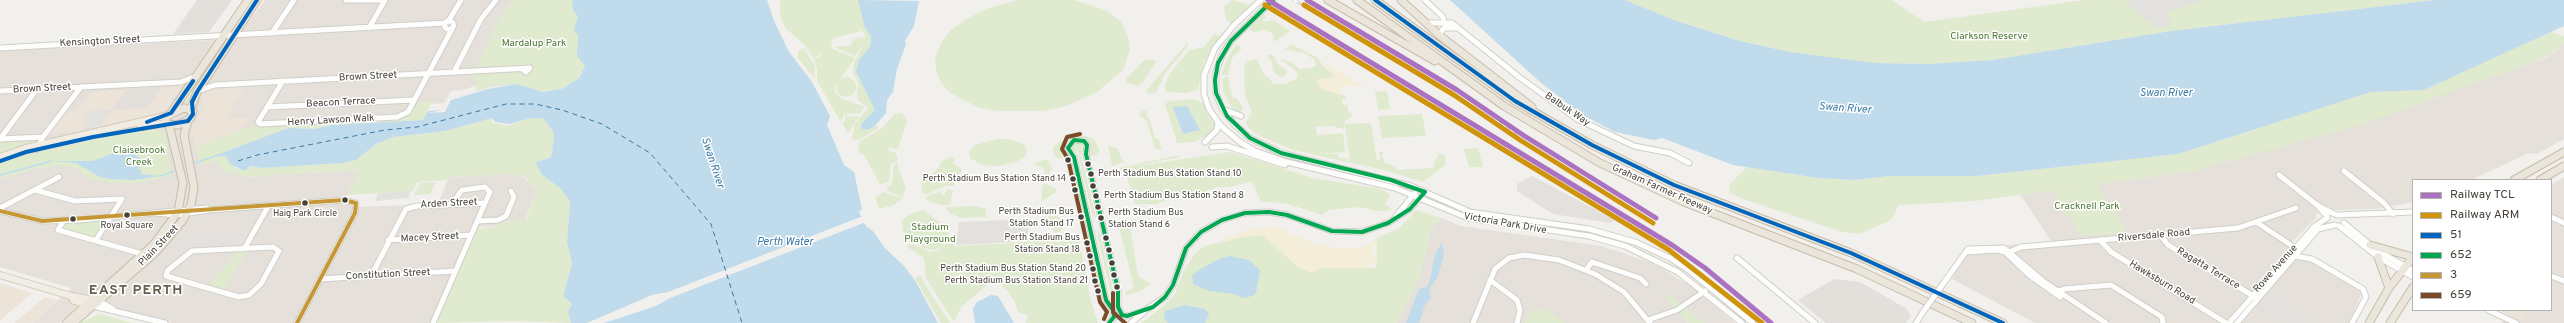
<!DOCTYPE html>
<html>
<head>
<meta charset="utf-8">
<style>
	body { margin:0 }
	#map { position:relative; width:2564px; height:323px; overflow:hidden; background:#f2f0ec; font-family:Overpass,sans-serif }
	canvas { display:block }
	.legend { position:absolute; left:2412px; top:179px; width:140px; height:132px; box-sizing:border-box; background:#fff; border:1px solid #b5b3b0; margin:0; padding:5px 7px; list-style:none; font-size:12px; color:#474139 }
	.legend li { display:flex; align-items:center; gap:8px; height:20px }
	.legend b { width:20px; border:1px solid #b5b3b0 }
</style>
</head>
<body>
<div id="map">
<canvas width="2564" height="323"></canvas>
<ul class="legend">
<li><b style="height:5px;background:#ab72c2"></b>Railway TCL</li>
<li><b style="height:5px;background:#d0940b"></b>Railway ARM</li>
<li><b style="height:5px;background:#0065bd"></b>51</li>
<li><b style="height:5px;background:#00a651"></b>652</li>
<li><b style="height:5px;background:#c69735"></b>3</li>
<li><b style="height:5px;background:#7a4b2a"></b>659</li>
</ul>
</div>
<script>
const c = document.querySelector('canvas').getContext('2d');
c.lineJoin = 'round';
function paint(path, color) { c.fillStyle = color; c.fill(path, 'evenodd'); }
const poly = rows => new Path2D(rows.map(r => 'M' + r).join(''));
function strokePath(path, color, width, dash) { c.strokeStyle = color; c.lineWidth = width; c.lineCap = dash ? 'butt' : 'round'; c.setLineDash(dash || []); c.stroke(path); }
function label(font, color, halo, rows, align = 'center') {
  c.font = font + ' Overpass,sans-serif'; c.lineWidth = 3; c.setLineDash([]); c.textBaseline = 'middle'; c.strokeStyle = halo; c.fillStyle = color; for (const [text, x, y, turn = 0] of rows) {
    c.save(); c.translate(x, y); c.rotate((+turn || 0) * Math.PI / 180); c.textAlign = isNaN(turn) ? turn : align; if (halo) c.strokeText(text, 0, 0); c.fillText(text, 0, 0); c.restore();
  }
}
paint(poly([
	[265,0,514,0,503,13,486,82,463,90,451,91,444,103,432,104,432,101,404,115,260,124,240,132,200,165,218,161,244,177,360,170,345,200,357,207,438,204,449,177,516,174,525,178,536,190,525,221,501,222,499,226,480,227,472,240,441,315,438,320,428,323,172,323,82,302,59,323,33,323,71,288,0,267,0,51,236,39],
	[2564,44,2564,139,2537,154,2529,153,2471,180,2413,180,2413,202,2376,209,2334,210,2316,214,2316,218,2292,242,2309,260,2359,288,2362,292,2349,323,2035,323,1952,279,1967,249,2051,241,2020,194,2190,172,2549,57],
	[2564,177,2564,323,2502,323,2506,314,2520,321,2525,310,2551,310,2551,185],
	[1441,218,1461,226,1602,246,1654,264,1692,287,1735,323,1397,323,1420,276,1431,230]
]), '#e5e1da');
paint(poly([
	[180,86,181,88,168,107,161,113,132,129,93,137,98,127,83,128,80,131,46,133,62,112,76,111,93,92,127,90,113,109,147,108,161,88],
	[245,87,225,119,249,118,240,132,196,147,190,130,204,109,200,96,209,89],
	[0,283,32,293,0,321],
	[45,297,58,300,33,323,14,323],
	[2500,310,2525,310,2520,321]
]), '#ece4d9');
paint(poly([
	[197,0,232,0,209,32,173,34],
	[161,88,147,108,112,110,127,90],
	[1834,279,1860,282,1907,309,1911,316,1906,323,1826,323,1798,300]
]), '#e3e0dc');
paint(poly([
	[514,0,572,0,573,10,578,17,578,56,585,66,577,80,562,89,552,91,543,92,517,84,495,86,476,91,476,80,473,80,475,76,472,76,474,72,499,18],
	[780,0,858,0,865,28,871,36,870,46,859,60,858,77,876,110,864,122,864,130,875,126,880,127,859,140,852,139,855,124,868,108,857,99,858,83,853,74,854,63,864,42,855,56,834,47,852,45,851,42,857,37,864,38,865,41,865,34,857,24,861,31,833,38,831,43,833,49,855,58,834,87,836,94,842,99,864,106,861,113,846,114,848,117,859,116,848,134,842,123,845,121,845,112,841,122,817,81,817,69,814,60,823,54,821,53,823,50,814,59,805,45,785,28,780,14],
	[1019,0,1074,0,1108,11,1121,22,1128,36,1130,50,1123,70,1097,92,1066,106,1043,111,997,111,977,107,949,92,941,82,936,70,935,58,941,43,951,30,967,19,988,8],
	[1232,0,1251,5,1231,24,1228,20,1230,16,1227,21,1226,19,1224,7],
	[1625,0,1892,0,1924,22,2084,0,2435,0,2171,31,1992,60,1927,64,1876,63,1790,52,1741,41,1674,20],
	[1264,14,1266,18,1262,22,1273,20,1290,31,1274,42,1272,33,1263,30,1254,32,1249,29],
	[2551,32,2564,36,2564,44,2549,56,2364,124,2190,172,2097,184,2128,233,2081,236,2052,191,2075,187,1975,201,1899,205,1891,220,1860,234,1842,232,1740,198,1729,192,1730,184,1747,167,1817,178,1855,180,1889,176,1977,176,2178,154,2371,92,2424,90],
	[1214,34,1221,36,1204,62,1198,89,1187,93,1165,92,1165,85,1170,74,1189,50,1204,47],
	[225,41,228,41,188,101,182,101],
	[1188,42,1187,48,1166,72,1156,92,1150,94,1145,92],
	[1236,44,1242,48,1232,58,1228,75,1221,75,1227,59],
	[1291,44,1318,58,1323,66,1334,75,1334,77,1318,79,1325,90,1345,96,1346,98,1342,99,1343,105,1347,105,1348,111,1353,115,1345,121,1344,129,1331,126,1316,127,1317,135,1343,133,1345,152,1319,154,1318,146,1319,154,1337,154,1339,158,1347,158,1350,162,1345,124,1371,123,1377,161,1365,162,1377,161,1380,160,1379,152,1384,152,1382,155,1385,163,1396,167,1397,170,1434,168,1434,164,1439,154,1442,154,1446,156,1445,165,1423,182,1392,172,1293,150,1255,134,1245,123,1252,112,1245,95,1244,67,1248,61,1257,59,1264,75,1269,78,1273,84,1285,84,1296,79,1298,75,1296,71,1280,59,1291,62,1300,69,1312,68,1316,65,1315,60,1305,53,1285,49],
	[804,48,815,67,814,78,798,58,798,51],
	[1267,55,1273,55,1278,65,1286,70,1285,76,1280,77,1273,71,1272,62],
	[1146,58,1146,60,1154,60,1156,62,1144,81,1138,86,1127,83,1126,79],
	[1228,77,1232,97,1238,99,1243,109,1240,113,1232,108,1223,91,1222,78],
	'836 87a10 10 0 1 1 20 0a10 10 0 1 1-20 0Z',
	[1387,91,1390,109,1378,110,1375,92],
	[1194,99,1203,103,1216,127,1208,135,1194,142,1177,143,1165,104,1170,101],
	[432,101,424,120,332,125,314,129,288,128,212,157,226,156,235,168,244,171,250,166,261,168,343,163,356,160,376,144,393,137,445,131,492,118,491,122,507,126,526,119,543,118,554,133,552,154,550,158,535,162,542,175,560,188,570,201,567,243,572,264,563,296,572,304,569,318,571,323,511,321,437,323,472,240,476,235,476,229,499,226,501,222,526,221,536,190,525,177,516,174,449,177,447,180,417,182,413,191,347,195,359,170,244,177,221,170,217,161,200,165,196,147,260,124,397,117,421,102],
	[1141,111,1147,111,1147,117,1149,118,1155,138,1159,140,1162,149,1155,149,1147,121,1139,115],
	[902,113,907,121,898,149,889,148,888,151,896,153,898,160,891,164,889,182,880,184,864,155,860,154,858,147,860,141,881,129,895,114],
	[1422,114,1426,136,1382,138,1378,116],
	[147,128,165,131,172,176,138,183,113,183,89,179,73,167,58,166,34,169,0,179,0,165,2,163,20,156],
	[1074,135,1087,136,1094,139,1100,150,1095,156,1089,156,1087,140,1078,137,1064,142,1062,148,1066,157,1059,159,1054,155,1053,148,1056,144],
	[997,139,1009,139,1023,144,1027,149,1026,155,1016,162,999,166,982,165,970,158,969,151,975,145],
	[37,140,36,142,0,154,1,142],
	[1077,142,1083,146,1081,156,1096,217,1093,217,1078,153,1072,148],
	[1108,146,1118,149,1121,158,1125,162,1112,166],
	[1478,148,1483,167,1469,167,1464,149],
	[1230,152,1313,178,1381,189,1389,194,1389,198,1385,204,1392,210,1377,211,1359,207,1329,210,1322,215,1288,204,1261,201,1251,181,1231,187,1217,187,1198,195,1180,194,1158,204,1135,204,1126,173,1118,168,1179,155,1179,157,1124,168],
	[951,157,954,159,953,163,963,170,955,178,954,186,944,186,927,194,922,193,922,179,928,178,939,167,942,161],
	[1047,159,1052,169,1045,179,1044,168,1033,164],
	[898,162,898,170,900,171,906,189,902,197,886,190,892,183,894,164],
	[436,182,430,194,414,195,420,183],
	[1043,183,1056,189,1056,192,1041,202],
	[948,189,953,190,950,205,941,205,925,200,927,196,942,191,940,195,944,195],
	[884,192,901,198,901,200,894,205,879,209,875,197],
	[976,206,986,209,986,217,961,218,951,214,944,207],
	[923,210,939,222,948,232,949,239,940,249,932,250,918,246,914,238,903,232,902,220,913,213],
	[1416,210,1441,218,1431,230,1420,276,1397,323,1141,323,1165,305,1175,294,1183,272,1194,255,1204,246,1248,236,1263,235,1299,268,1310,272,1322,268,1376,268,1377,238,1398,229],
	[1050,211,1061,219,1062,231,1054,233,1047,214],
	[113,216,96,240,58,230,64,220],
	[1123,221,1130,227,1138,276,1151,284,1139,292,1126,295,1125,292,1134,288,1119,227],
	[1099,231,1114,293,1113,295,1111,293,1097,234],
	[1064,236,1075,237,1079,240,1091,301,1098,323,1026,323,1028,316,1018,312,1015,302,1007,290,993,280,961,307,954,322,926,278,924,258,906,246,912,244,930,252,939,250,949,241,955,246,1018,243,1018,240],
	[249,248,222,292,206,288,240,249],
	[921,276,924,283,950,323,941,323,915,278],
	[1658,288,1684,306,1704,323,1687,323],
	[1537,309,1549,311,1564,323,1524,323,1528,313],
	[100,314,132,323,78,323]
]), '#dfeace');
paint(poly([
	[1327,64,1357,83,1368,86,1339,86,1341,95,1321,89,1316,80,1335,76,1323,66],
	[1267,226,1281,229,1309,242,1338,248,1359,248,1373,243,1377,238,1377,244,1371,248,1372,253,1377,256,1377,263,1364,268,1322,268,1312,273,1299,268,1263,235,1248,236,1215,244,1245,230]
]), '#f3edd9');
paint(poly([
	[2129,0,2202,0,2168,12,2170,25,2159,28,2144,20,2126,1],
	[113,110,101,126,83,127,90,119,81,119,86,111],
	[1532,176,1536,178,1615,220,1610,223,1553,214,1517,191,1517,184],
	[410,191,409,198,375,201,378,193],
	[1031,219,1027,238,1017,239,1017,242,956,245,959,222],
	[241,233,231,244,169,247,179,236],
	[2271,294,2311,318,2307,323,2285,323,2259,308]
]), '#e3e1dd');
paint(poly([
	[572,0,767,0,774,21,789,52,812,82,830,116,827,125,844,165,854,172,862,209,859,212,866,226,873,231,884,247,904,266,916,282,938,323,571,323,568,312,572,304,563,296,572,264,567,243,570,201,560,188,542,175,535,162,550,158,552,154,554,133,543,118,527,119,509,124,495,122,492,118,445,131,393,137,376,144,356,160,343,163,261,168,250,166,244,171,230,164,226,156,211,157,288,128,314,129,332,125,423,120,428,111,442,110,448,98,465,95,491,87,517,84,543,92,562,89,579,78,585,66,577,56,578,34,575,33,574,29,578,17,573,10],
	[858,0,919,1,914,26,905,41,906,44,897,69,893,92,887,100,886,113,875,126,867,130,862,129,861,124,875,110,856,72,859,60,870,46,871,36,865,28],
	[1450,0,1625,0,1674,20,1740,41,1790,52,1876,63,1927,64,1992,60,2171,31,2435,0,2564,0,2564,26,2424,90,2371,92,2178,154,1977,176,1889,176,1855,180,1818,178,1733,165,1662,138,1654,140,1615,132,1581,114,1540,82],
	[1187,106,1200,130,1183,134,1173,107],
	[128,152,141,158,139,170,142,171,140,174,160,176,134,180,111,179,100,177,76,163,52,161,93,161,114,153],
	[1442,242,1444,256,1437,278,1429,289,1431,298,1425,305,1419,323,1406,323,1418,291,1421,288,1426,288,1429,283,1435,255],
	[1230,256,1249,260,1260,270,1256,293,1252,296,1243,298,1234,294,1209,291,1193,284,1192,276,1197,271,1221,258],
	[991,295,998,296,1014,323,975,323,973,308,977,302],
	[1185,305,1205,309,1209,314,1205,323,1168,323,1164,318,1165,311]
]), '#c0dbeb');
paint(poly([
	[513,85,488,89,451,100,445,112,427,113,442,110,448,98,465,95,491,87],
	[863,216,866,222,670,298,656,306,604,323,587,323,652,295,668,292]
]), '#f2f0ec');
strokePath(poly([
	[192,164,213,157],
	[0,175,52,161],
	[160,176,177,170]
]), '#c0dbeb', 1.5);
strokePath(poly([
	[238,161,257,155,385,130,417,127,506,104,535,104,562,110,602,124,650,153,711,224,742,323]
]), '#3778a4', 1, [5, 4]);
const minor = poly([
	[346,0,382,0],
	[1261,0,1235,24,1215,48,1204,75,1204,94,1209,109,1221,126,1240,142,1255,151,1287,162,1395,188,1468,218,1589,236,1625,246,1678,272,1742,323],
	[1273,0,1231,41,1222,55,1216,72,1216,93,1222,108,1234,124,1250,138,1281,153,1411,186,1470,212,1589,229,1635,242,1670,258,1690,271,1753,323],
	[1425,0,1443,17,1444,23],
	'444.5 25a4.5 4.5 0 1 1 9 0a4.5 4.5 0 1 1-9 0Z',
	[448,22,461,0],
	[1426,23,1452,23,1519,77,1577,119,1634,146,1670,153,1689,163],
	[369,28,385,0],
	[272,33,294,0],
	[1439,35,1444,28,1457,28],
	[0,48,445,23],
	[454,72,481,19,496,0],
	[283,81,258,122,260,124,397,117,408,112,453,27],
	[0,91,181,82,196,76],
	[198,91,215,85,530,68,526,72,522,69],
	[267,107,414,100],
	[1223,109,1241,116],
	[0,139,37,89],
	[0,139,43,137],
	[1205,142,1217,130,1218,122],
	[1212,147,1227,146,1285,165],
	[37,149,43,137,81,87],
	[2344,171,2384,203,2393,214],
	[2279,175,2317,205,2334,214],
	[35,190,75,201,122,199,96,240],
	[452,204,462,190,485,187,490,192,485,203],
	[2318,206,2327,216],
	[0,208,59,177],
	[0,211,42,221,79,220,207,208,209,210],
	[155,213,176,215,209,210,344,200,356,203,355,213,297,323],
	[2337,215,2413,212],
	[1396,216,1415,193],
	[2551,217,2564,223],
	[64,220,58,230,142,254],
	[477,221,498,220,506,216,514,197,511,191],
	[2256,222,2297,249],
	[2344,223,2375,249,2413,271],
	[2339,226,2378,257,2413,277],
	[2161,236,2168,245,2255,297],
	[388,240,471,235],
	[2100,240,2111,252,2226,323],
	[273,247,279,251,261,284,249,295,239,297,166,276,168,270,192,251,273,247],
	[244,249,269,205],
	[1966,252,1997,250,2005,252,2029,275,2060,297],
	[2007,253,2021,247,2238,228,2296,208],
	[2295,256,2312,259,2363,289,2366,297,2352,323],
	[1737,258,1815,323],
	[1586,270,1592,262,1640,278,1646,284],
	[371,276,406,209,417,206,485,203,433,323],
	[2551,276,2564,281],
	[320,279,455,271],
	[1490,280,1517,300,1520,310,1517,323],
	[1945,281,1968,249,2004,248,2043,281,2106,323],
	[2057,292,2064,289,2111,285,2162,317,2163,323],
	[99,301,113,309],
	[93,306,165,323],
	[2488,310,2516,323],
	[1114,317,1112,308,1106,300,1074,157,1068,148,1074,140,1084,141,1087,145,1086,154,1118,290,1118,307,1122,315],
	[1648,320,1677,310,1705,291],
	[1109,323,1116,316,1127,316,1144,311,1165,297,1173,285,1186,248,1201,232,1222,220,1245,213,1269,212,1287,215,1332,231,1362,232,1388,223,1410,209,1421,197],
	[1131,323,1144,312],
	[1473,323,1495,269,1509,258,1524,255,1559,260,1595,274,1624,292,1650,323],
	[1916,323,1923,312],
	[2229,323,2315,226,2327,218],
	[2237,323,2318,229,2335,225]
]);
const major = poly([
	[140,127,166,123],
	[0,157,26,148,169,115],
	[0,275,71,296,95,300],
	[71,296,74,301,90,306]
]);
const highway = poly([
	[1328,0,1435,61],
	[1357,0,1504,106,1600,163,1684,202,1857,269,1972,323],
	[1375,0,1515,101,1592,145,1674,185,1851,253,2003,323],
	[1401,0,1439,35,1532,107],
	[184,108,193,111,190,119,178,125,167,124,165,119,169,115,184,108],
	[191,109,197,92,257,0],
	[171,113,248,0],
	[2514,180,2564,152],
	[2540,180,2564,166],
	[2370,245,2413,257],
	[2378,257,2389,288],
	[66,323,154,244,178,212,183,183,169,125],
	[73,323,155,253,183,220,191,205,194,187,184,135,188,121],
	[2369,323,2389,288,2413,257],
	[2390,323,2413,287]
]);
strokePath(minor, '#d0ceca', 7);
strokePath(major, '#d2cbbb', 8);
strokePath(highway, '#c7bcaa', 9);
strokePath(minor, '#fdfdfc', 5);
strokePath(major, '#f1ede5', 6);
strokePath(highway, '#ebe6db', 7);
const rail = poly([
	[1294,0,1583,173]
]);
strokePath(rail, '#dadad9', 3);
strokePath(rail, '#fff', 1.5, [4.5]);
const minorBridge = poly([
	[1923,312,1945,281]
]);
strokePath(minorBridge, '#d0ceca', 7, []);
strokePath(minorBridge, '#fdfdfc', 5);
strokePath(poly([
	[1375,0,1515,101,1592,145,1674,185,1851,253,2003,323],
	[147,122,171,113,193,81],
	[0,161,26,152,93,137,188,121,193,114,192,102,197,92,257,0]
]), '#0065bd', 4);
strokePath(poly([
	[1109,323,1114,317,1113,310,1106,300,1074,157,1068,148,1074,140,1084,141,1087,145,1086,154,1118,290,1118,307,1122,315,1127,316,1153,307,1165,297,1173,285,1186,248,1201,232,1222,220,1245,213,1269,212,1287,215,1332,231,1362,232,1388,223,1410,209,1425,192,1391,180,1281,153,1250,138,1227,116,1216,93,1215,80,1218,63,1231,41,1273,0]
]), '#00a651', 4);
strokePath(poly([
	[0,211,42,221,344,200,356,203],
	[297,323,355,213,356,203]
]), '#c69735', 4);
strokePath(poly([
	[1080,134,1067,137,1062,149,1068,159,1100,302,1107,312,1104,319],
	[1113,293,1113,312,1125,323]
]), '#7a4b2a', 4);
strokePath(poly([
	[1268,0,1672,245,1705,268,1771,323],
	[1307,0,1457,90,1523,135,1656,218]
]), '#ab72c2', 5);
strokePath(poly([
	[1265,5,1669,250,1762,323],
	[1304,5,1454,95,1520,140,1653,223]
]), '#d0940b', 5);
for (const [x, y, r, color] of [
	[1068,160,3.5,"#474139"],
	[1088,164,3.5,"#474139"],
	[1091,174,3.5,"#474139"],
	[1073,179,3.5,"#474139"],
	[1093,186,3.5,"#474139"],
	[1075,190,3.5,"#474139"],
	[1096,196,3.5,"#474139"],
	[345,200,3.5,"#474139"],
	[305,203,3.5,"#474139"],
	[1098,207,3.5,"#474139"],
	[127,215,3.5,"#474139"],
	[1081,217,3.5,"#474139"],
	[1101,218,3.5,"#474139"],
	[73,219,3.5,"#474139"],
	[1106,238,3.5,"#474139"],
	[1087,243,3.5,"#474139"],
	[1109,250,3.5,"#474139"],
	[1090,256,3.5,"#474139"],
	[1112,263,3.5,"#474139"],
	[1093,269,3.5,"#474139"],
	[1114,275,3.5,"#474139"],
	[1095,281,3.5,"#474139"],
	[1117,287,3.5,"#474139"],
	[1098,291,3.5,"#474139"]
]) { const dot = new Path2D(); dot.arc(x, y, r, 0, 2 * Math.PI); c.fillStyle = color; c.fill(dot); strokePath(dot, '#fff', 1.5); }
label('9px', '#474139', '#fff', [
	["Perth Stadium Bus Station Stand 10",1098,174,"left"],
	["Perth Stadium Bus Station Stand 14",1066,179],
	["Perth Stadium Bus Station Stand 8",1104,196,"left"],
	["Perth Stadium Bus",1074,212],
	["Station Stand 17",1074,224],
	["Perth Stadium Bus",1108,213,"left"],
	["Station Stand 6",1108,225,"left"],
	["Haig Park Circle",305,214,"center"],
	["Royal Square",127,226,"center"],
	["Perth Stadium Bus",1080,238],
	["Station Stand 18",1080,250],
	["Perth Stadium Bus Station Stand 20",1086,269],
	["Perth Stadium Bus Station Stand 21",1088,281]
], 'right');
label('10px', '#4b7530', '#fff', [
	["Clarkson Reserve",1989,37],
	["Mardalup Park",534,44],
	["Claisebrook",139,151],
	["Creek",139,163],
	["Cracknell Park",2087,207],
	["Stadium",930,228],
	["Playground",930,240]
]);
label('10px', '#474139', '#fff', [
	["Kensington Street",100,42,-3],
	["Brown Street",368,77,-3],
	["Brown Street",42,89,-3],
	["Beacon Terrace",341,103,-3],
	["Balbuk Way",1567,110,34],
	["Henry Lawson Walk",331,121,-3],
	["Graham Farmer Freeway",1662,190,24],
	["Arden Street",449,204,-3],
	["Victoria Park Drive",1505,224,10],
	["Riversdale Road",2154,236,-5],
	["Macey Street",430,238,-3],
	["Plain Street",159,246,-46],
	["Ragatta Terrace",2208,269,31],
	["Rowe Avenue",2276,269,-48],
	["Constitution Street",388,275,-3],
	["Hawksburn Road",2162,283,31]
]);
label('italic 11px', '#3778a4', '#fff', [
	["Swan River",2166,94],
	["Swan River",1845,109,4],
	["Swan River",712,163,72],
	["Perth Water",785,243]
]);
c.letterSpacing = '1px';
label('bold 14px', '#695f51', '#fff', [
	["EAST PERTH",136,291]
]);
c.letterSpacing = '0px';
</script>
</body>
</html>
